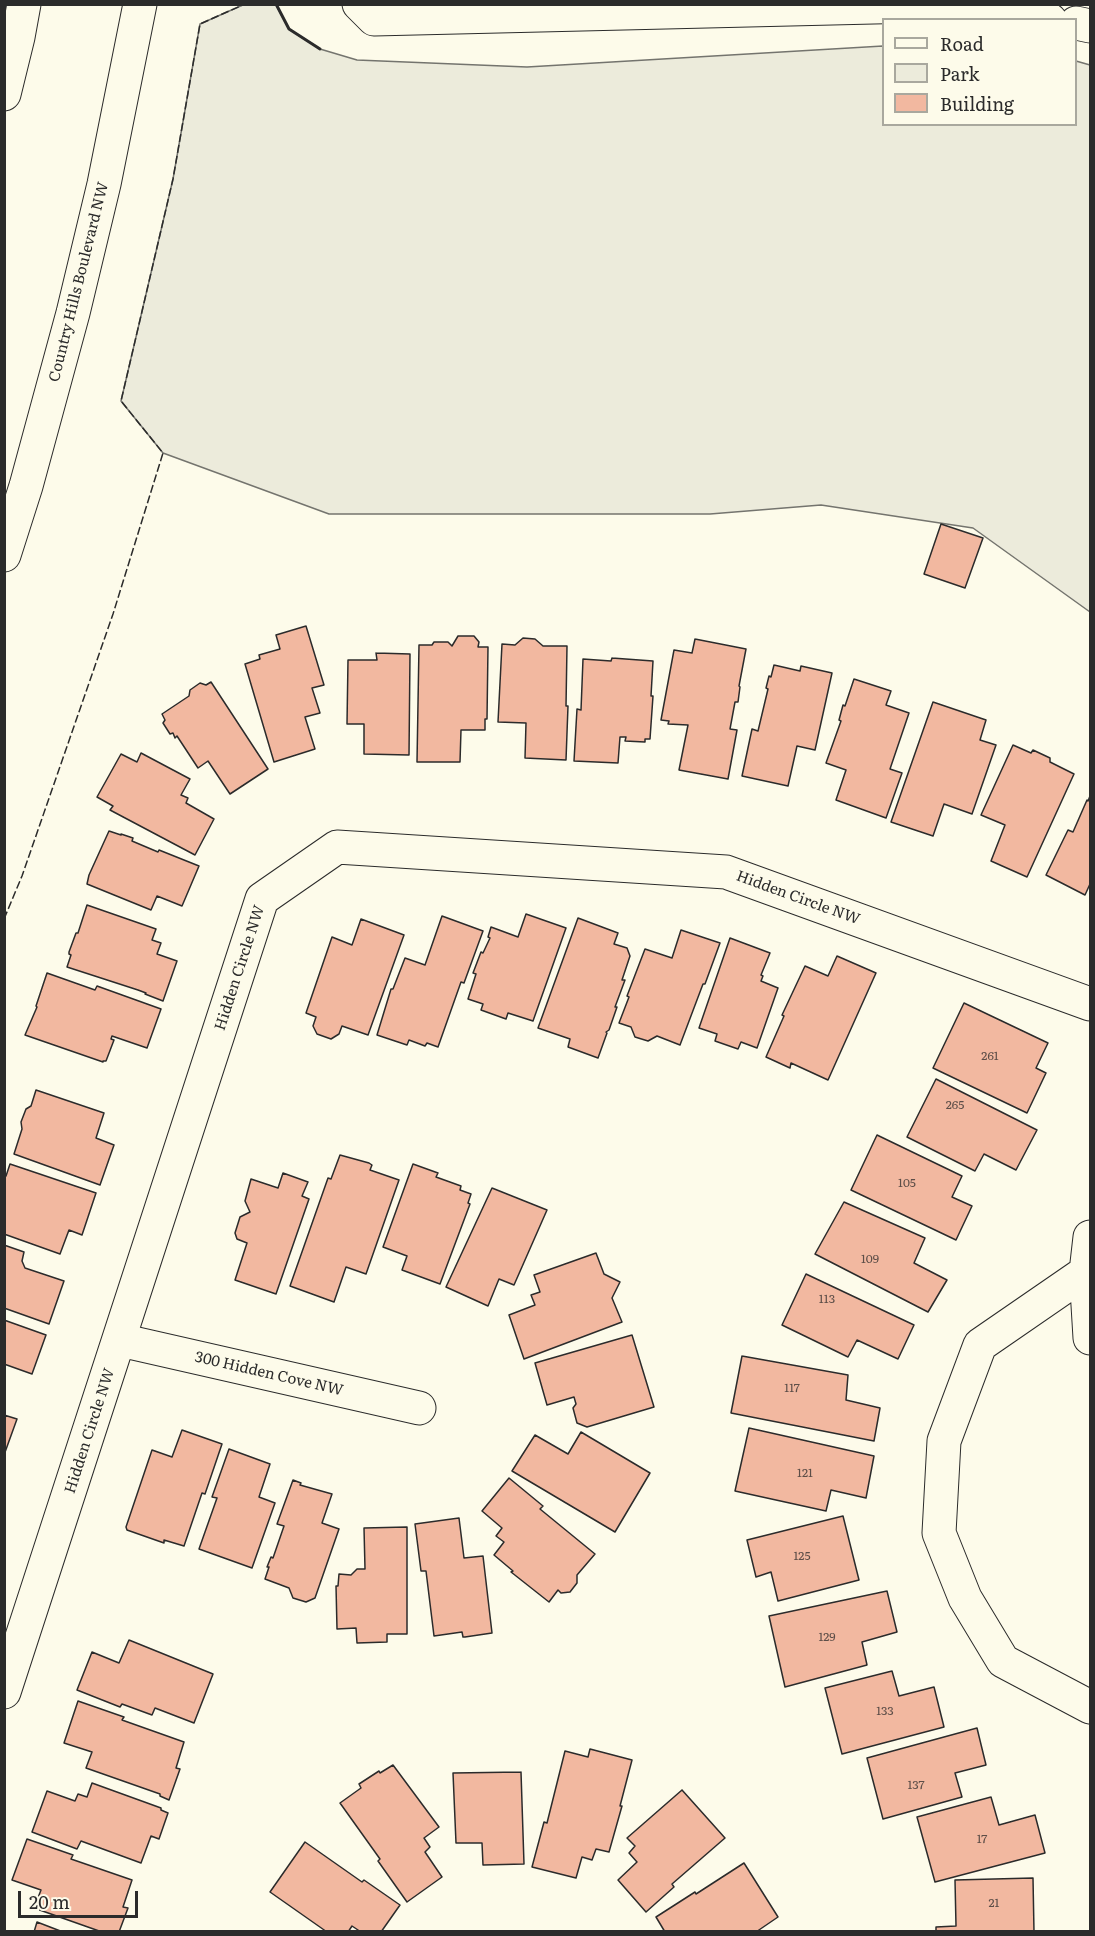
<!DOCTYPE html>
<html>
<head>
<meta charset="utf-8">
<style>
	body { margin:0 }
	#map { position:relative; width:1095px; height:1936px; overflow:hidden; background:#fdfbea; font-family:Literata,serif }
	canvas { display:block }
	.frame { position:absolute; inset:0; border:6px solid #2b2b2b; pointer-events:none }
	.legend { position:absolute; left:882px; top:18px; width:195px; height:108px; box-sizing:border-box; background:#fdfbea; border:2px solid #a9a89e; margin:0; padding:8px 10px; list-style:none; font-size:18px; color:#2b2b2b }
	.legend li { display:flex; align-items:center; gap:12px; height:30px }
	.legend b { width:30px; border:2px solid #a9a89e }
	.scale { position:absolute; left:18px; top:1891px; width:120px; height:27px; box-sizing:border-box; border:3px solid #2b2b2b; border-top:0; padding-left:8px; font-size:18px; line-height:21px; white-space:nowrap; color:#2b2b2b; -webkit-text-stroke:4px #fdfbea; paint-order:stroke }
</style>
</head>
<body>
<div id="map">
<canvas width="1095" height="1936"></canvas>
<div class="frame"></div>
<ul class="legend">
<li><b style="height:8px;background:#fdfbea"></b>Road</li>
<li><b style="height:16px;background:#ecebdb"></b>Park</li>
<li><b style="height:16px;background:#f2b8a0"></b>Building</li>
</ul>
<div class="scale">20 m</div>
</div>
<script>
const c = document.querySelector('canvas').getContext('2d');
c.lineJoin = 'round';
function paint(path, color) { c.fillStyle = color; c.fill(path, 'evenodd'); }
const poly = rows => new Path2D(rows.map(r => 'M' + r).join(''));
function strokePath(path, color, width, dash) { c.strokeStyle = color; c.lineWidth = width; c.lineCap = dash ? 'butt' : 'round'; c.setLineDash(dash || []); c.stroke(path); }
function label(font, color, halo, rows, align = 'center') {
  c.font = font + ' Literata,serif'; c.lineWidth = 4.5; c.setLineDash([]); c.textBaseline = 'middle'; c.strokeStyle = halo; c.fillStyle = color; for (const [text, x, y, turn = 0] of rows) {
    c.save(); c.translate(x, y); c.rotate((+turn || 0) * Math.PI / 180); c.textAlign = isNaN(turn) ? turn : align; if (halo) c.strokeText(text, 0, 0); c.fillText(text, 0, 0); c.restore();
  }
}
const green = poly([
	[245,4,276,5,289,29,320,49,357,60,527,67,883,46,884,124,1076,124,1076,61,1090,65,1090,612,973,528,821,505,710,514,329,514,163,453,121,401,173,179,200,24,245,4]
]);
paint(green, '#ecebdb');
strokePath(green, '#74746e', 1.5);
const building = poly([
	[941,524,983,538,965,588,924,574,941,524],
	[306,626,324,685,312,688,320,713,305,717,315,749,274,762,245,664,260,659,259,655,280,649,276,635,306,626],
	[458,636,474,636,479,642,478,647,488,647,487,719,485,719,485,730,461,730,460,762,417,762,419,645,432,645,434,642,448,642,452,646,458,636],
	[523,638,535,639,543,646,567,646,566,706,568,706,566,760,525,758,526,723,498,722,502,644,515,645,523,638],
	[695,639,746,649,739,686,740,687,738,702,735,702,730,729,737,730,728,779,679,770,688,725,668,724,669,721,661,720,674,650,692,653,695,639],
	[376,653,410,654,409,755,364,754,364,724,347,724,348,660,377,660,376,653],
	[612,658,653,661,651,696,653,696,650,739,645,739,645,742,625,741,626,737,620,737,618,763,574,761,577,709,581,710,583,659,611,661,612,658],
	[774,665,800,671,801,666,832,673,815,750,797,746,788,786,742,776,752,729,758,731,768,689,766,688,769,676,771,677,774,665],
	[854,679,891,691,886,705,909,713,890,769,902,773,886,818,836,800,846,770,826,763,841,721,839,720,843,705,845,706,854,679],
	[211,682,268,769,230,794,208,761,198,768,177,736,175,738,173,733,170,734,163,723,165,720,162,714,189,696,190,690,200,683,206,685,211,682],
	[933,702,986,720,980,740,996,745,972,814,944,804,933,836,891,822,933,702],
	[1013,745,1031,753,1033,750,1050,758,1050,762,1074,774,1027,877,991,861,1005,825,981,815,1013,745],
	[141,753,190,779,181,795,188,798,186,803,214,819,195,855,110,810,113,806,97,797,121,754,137,762,141,753],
	[1090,796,1090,884,1085,895,1046,875,1068,830,1073,832,1087,800,1088,801,1090,796],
	[109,831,121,835,121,834,133,838,132,841,158,852,159,850,199,866,182,906,157,896,151,910,87,884,89,875,109,831],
	[87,905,156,929,152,940,161,943,157,954,177,961,163,1001,145,994,146,993,138,990,67,967,71,955,69,954,69,952,76,933,78,933,87,905],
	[526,914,566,928,533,1021,508,1013,506,1019,481,1010,483,1004,468,999,476,974,473,973,481,952,483,953,490,938,488,937,491,927,518,937,526,914],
	[442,916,483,931,464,983,461,982,438,1047,427,1043,425,1046,409,1040,407,1045,377,1035,391,989,393,989,405,958,425,965,442,916],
	[578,918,618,933,614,944,627,948,630,956,622,980,625,980,615,1007,617,1007,609,1030,606,1032,607,1033,598,1058,568,1047,570,1039,538,1028,578,918],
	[361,919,404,935,368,1035,342,1026,339,1034,331,1039,317,1034,313,1026,316,1017,306,1013,332,937,352,945,361,919],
	[681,930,720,943,705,984,703,984,680,1045,657,1036,648,1041,635,1037,631,1027,619,1023,629,997,627,996,645,949,672,958,681,930],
	[730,938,770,953,761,975,763,976,761,981,778,988,757,1048,741,1042,738,1049,715,1041,717,1034,699,1028,730,938],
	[837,956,876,973,828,1080,791,1063,790,1068,766,1057,784,1016,782,1015,805,966,828,976,837,956],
	[47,973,95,990,97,986,161,1009,147,1048,112,1036,111,1039,114,1040,106,1061,103,1061,103,1062,25,1035,37,1007,36,1006,47,973],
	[964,1003,1048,1043,1036,1068,1046,1073,1027,1113,933,1068,964,1003],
	[936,1079,1037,1130,1016,1170,984,1154,975,1171,907,1137,936,1079],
	[36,1090,104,1113,96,1138,114,1145,100,1185,14,1154,22,1129,21,1122,26,1109,31,1106,36,1090],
	[877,1135,962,1176,952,1197,972,1206,956,1240,851,1190,877,1135],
	[340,1155,369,1163,372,1165,370,1170,399,1180,366,1274,346,1267,334,1302,290,1286,328,1178,331,1179,340,1155],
	[10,1164,96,1193,82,1235,69,1230,60,1254,4,1234,4,1176,6,1176,10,1164],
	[413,1164,438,1173,436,1177,461,1186,460,1190,471,1194,468,1203,470,1204,440,1284,402,1270,407,1256,383,1247,413,1164],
	[283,1173,308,1182,302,1196,309,1199,276,1294,235,1280,247,1243,237,1239,235,1233,240,1217,250,1212,245,1201,251,1179,278,1188,283,1173],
	[492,1188,547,1210,514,1285,499,1279,488,1306,446,1287,492,1188],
	[844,1202,925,1238,914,1263,947,1280,928,1312,815,1254,844,1202],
	[4,1245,24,1252,22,1261,25,1268,64,1281,49,1324,4,1308,4,1245],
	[596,1253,604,1274,620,1282,612,1298,622,1322,524,1359,509,1315,535,1305,531,1295,540,1292,534,1275,596,1253],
	[806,1274,914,1325,898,1359,857,1340,848,1357,782,1325,806,1274],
	[4,1320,46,1335,32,1374,4,1364,4,1320],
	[632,1335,654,1407,587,1427,577,1423,573,1408,576,1404,574,1397,547,1405,535,1363,632,1335],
	[742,1356,848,1375,846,1400,880,1408,874,1441,731,1413,742,1356],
	[4,1415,17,1419,4,1455,4,1415],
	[749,1428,874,1456,866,1498,831,1490,826,1511,735,1491,749,1428],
	[182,1430,222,1444,205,1494,202,1493,184,1546,164,1540,164,1543,127,1530,126,1527,152,1450,172,1457,182,1430],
	[581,1432,650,1473,615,1532,512,1471,535,1435,568,1454,581,1432],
	[229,1449,270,1464,259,1497,275,1503,252,1568,199,1549,217,1498,212,1497,229,1449],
	[509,1478,543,1506,540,1509,595,1554,577,1575,577,1583,570,1592,561,1593,558,1590,549,1602,511,1572,513,1571,494,1555,504,1542,496,1536,502,1528,482,1511,509,1478],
	[293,1480,301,1483,300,1485,332,1494,322,1523,339,1529,315,1598,306,1602,293,1598,289,1588,265,1579,269,1567,267,1567,271,1557,273,1558,284,1526,277,1524,293,1480],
	[843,1516,859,1580,778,1601,771,1572,756,1577,747,1540,843,1516],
	[459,1518,464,1558,483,1556,492,1633,465,1637,463,1637,462,1632,434,1636,426,1571,421,1571,415,1524,459,1518],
	[407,1527,407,1634,387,1634,387,1642,357,1643,356,1628,337,1629,336,1586,338,1586,339,1574,351,1575,357,1569,365,1569,364,1528,407,1527],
	[887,1591,897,1632,862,1642,867,1665,785,1687,769,1616,887,1591],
	[129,1640,213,1674,194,1723,155,1708,152,1715,122,1704,120,1707,77,1690,92,1652,119,1663,129,1640],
	[892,1671,899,1696,934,1687,944,1727,842,1754,825,1688,892,1671],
	[78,1701,124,1717,122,1720,184,1742,176,1768,180,1769,169,1800,160,1796,160,1794,86,1768,92,1752,64,1743,78,1701],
	[977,1728,986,1765,955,1773,962,1797,883,1819,867,1758,977,1728],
	[590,1749,632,1760,620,1806,622,1806,609,1852,596,1849,592,1860,582,1857,576,1878,532,1867,544,1822,547,1823,565,1751,588,1757,590,1749],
	[393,1765,439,1827,424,1838,430,1847,425,1852,442,1877,407,1902,378,1861,380,1859,340,1803,361,1788,359,1784,379,1771,380,1773,393,1765],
	[521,1772,524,1864,483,1865,482,1843,456,1843,453,1773,521,1772],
	[92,1783,161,1808,161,1810,168,1813,159,1839,151,1836,141,1863,81,1841,77,1849,32,1832,47,1791,75,1801,78,1794,87,1797,92,1783],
	[682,1790,725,1838,672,1884,674,1887,646,1912,618,1880,637,1862,629,1853,635,1846,627,1838,682,1790],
	[991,1797,999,1825,1035,1815,1045,1853,935,1882,917,1817,991,1797],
	[27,1839,73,1855,71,1859,132,1880,123,1907,128,1908,119,1932,102,1932,34,1908,41,1890,12,1880,27,1839],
	[305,1842,362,1882,364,1880,400,1905,381,1932,361,1932,352,1926,348,1932,327,1932,270,1892,305,1842],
	[744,1863,778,1917,756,1932,665,1932,656,1917,695,1892,696,1894,744,1863],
	[1033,1878,1034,1932,936,1932,936,1927,956,1926,955,1880,1033,1878],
	[37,1922,63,1932,34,1932,37,1922]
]);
paint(building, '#f2b8a0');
strokePath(building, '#2b2b2b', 1.5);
const street = poly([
	[359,4,374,19,957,5,1050,20],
	[1076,23,1090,26],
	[1090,1237,1086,1272,1090,1338],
	[1086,1272,980,1345,944,1441,939,1533,965,1598,1003,1661,1090,1707],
	[120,1340,419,1408],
	[4,1692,262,899,337,847,726,872,1090,1004]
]);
const primary = poly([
	[4,94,18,37,24,4],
	[4,555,26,486,73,313,104,184,140,4]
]);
strokePath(street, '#2b2b2b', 35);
strokePath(primary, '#2b2b2b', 35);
strokePath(street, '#fdfbea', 33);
strokePath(primary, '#fdfbea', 33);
strokePath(poly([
	[4,919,22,876,113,614,163,453,121,401,173,179,200,24,245,4]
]), '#2b2b2b', 1.5, [8, 3]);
strokePath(poly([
	[276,4,289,29,320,49]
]), '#2b2b2b', 3);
label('12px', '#5d4e48', null, [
	["261",990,1056],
	["265",955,1105],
	["105",907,1183],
	["109",870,1259],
	["113",827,1299],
	["117",792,1388],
	["121",805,1473],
	["125",802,1556],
	["129",827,1637],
	["133",885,1711],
	["137",916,1785],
	["17",982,1839],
	["21",994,1903]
]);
label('15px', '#2b2b2b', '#fdfbea', [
	["Country Hills Boulevard NW",79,282,-76],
	["Hidden Circle NW",798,898,20],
	["Hidden Circle NW",240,968,-72],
	["300 Hidden Cove NW",269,1374,13],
	["Hidden Circle NW",90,1431,-72]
]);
</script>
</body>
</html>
